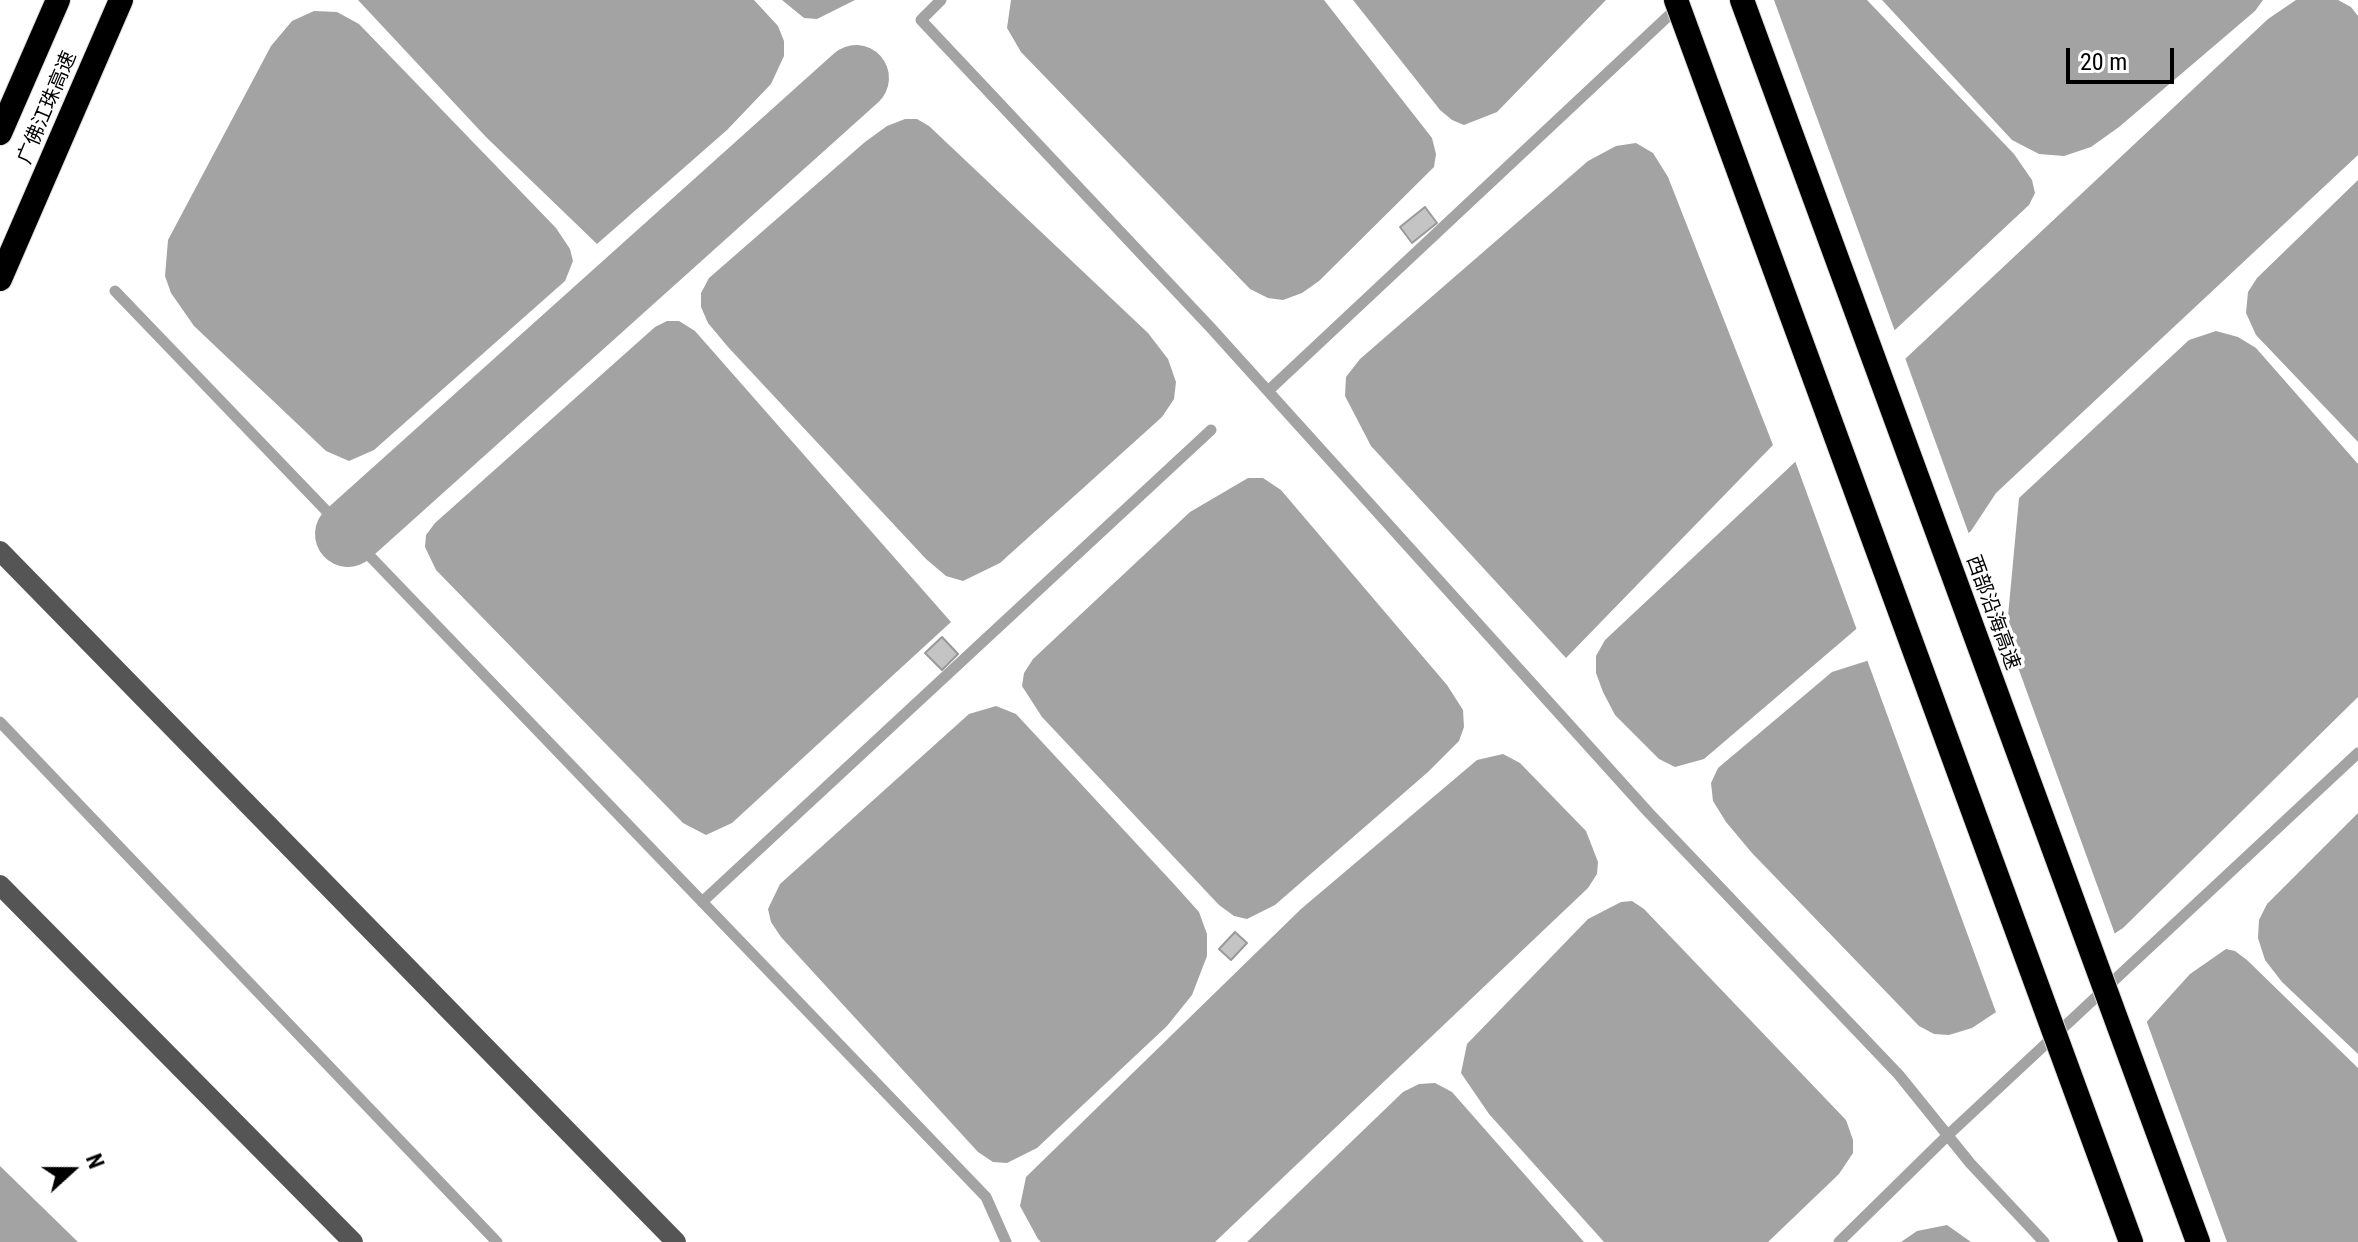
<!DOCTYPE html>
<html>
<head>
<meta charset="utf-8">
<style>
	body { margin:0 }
	#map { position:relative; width:2358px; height:1242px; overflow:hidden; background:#fff; font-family:"Roboto Condensed",sans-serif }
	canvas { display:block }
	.north { position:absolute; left:32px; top:1130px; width:80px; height:80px; -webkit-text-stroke:6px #fff; paint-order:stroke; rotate:69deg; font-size:22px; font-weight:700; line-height:32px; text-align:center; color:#000 }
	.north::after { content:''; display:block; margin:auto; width:28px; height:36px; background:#000; clip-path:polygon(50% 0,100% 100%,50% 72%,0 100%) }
	.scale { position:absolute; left:2066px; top:48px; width:108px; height:36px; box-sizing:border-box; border:4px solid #000; border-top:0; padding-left:10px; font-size:24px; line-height:28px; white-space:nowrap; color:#000; -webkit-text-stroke:6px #fff; paint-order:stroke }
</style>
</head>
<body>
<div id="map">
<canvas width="2358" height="1242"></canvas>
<div class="north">N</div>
<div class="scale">20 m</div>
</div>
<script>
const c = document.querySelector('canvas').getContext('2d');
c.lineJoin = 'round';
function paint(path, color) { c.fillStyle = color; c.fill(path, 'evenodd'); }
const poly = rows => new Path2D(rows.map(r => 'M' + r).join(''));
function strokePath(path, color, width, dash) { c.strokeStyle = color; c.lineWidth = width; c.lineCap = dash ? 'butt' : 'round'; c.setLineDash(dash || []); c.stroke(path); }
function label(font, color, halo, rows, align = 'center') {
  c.font = font + ' "Roboto Condensed","Noto Sans SC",sans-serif'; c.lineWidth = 7; c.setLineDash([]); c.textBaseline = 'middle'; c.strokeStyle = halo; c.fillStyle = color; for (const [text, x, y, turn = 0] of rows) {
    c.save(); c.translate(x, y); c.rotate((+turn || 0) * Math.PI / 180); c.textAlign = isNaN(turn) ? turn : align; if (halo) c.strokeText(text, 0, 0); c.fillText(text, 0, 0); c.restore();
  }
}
paint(poly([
	[358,0,754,0,778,26,784,41,784,56,771,84,727,130,597,244,486,137],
	[782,0,855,0,817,19,804,18],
	[1011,0,1324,0,1432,138,1436,154,1434,167,1319,281,1302,293,1283,300,1268,298,1250,289,1021,52,1007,28],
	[1353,0,1606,0,1497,112,1464,125,1452,120,1440,110],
	[1773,0,1867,0,2014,154,2032,180,2035,193,2029,205,1837,384],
	[1882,0,2263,0,2255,11,2119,127,2091,147,2064,156,2039,154,2012,140],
	[2296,0,2338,0,2351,7,2358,16,2358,155,1996,493,1971,531,1704,759,1675,767,1659,759,1615,715,1603,692,1596,673,1596,656,1605,640,2268,19],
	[314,11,337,12,359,24,556,228,570,249,573,261,565,281,374,450,349,461,326,451,194,326,171,293,165,276,168,240,271,46,292,21],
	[905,119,917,119,929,126,1148,333,1168,359,1176,382,1174,399,1162,417,1000,563,963,581,946,576,926,559,728,347,708,323,701,307,701,293,709,278,865,142,887,126],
	[1636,143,1653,153,1668,177,1773,445,1566,658,1371,446,1345,396,1346,377,1360,359,1588,161,1616,146],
	[2358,180,2358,442,2256,335,2246,313,2248,292,2257,278],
	[667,321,679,321,695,331,951,622,732,823,706,835,683,823,436,570,425,547,426,535,435,523,655,327],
	[2216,331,2238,337,2256,348,2358,464,2358,697,2123,928,1972,1028,1949,1035,1934,1034,1919,1026,1752,853,1726,822,1713,801,1711,783,1718,768,1832,672,2008,616,2019,498,2189,340],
	[1248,478,1263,478,1281,490,1447,685,1463,710,1464,727,1459,741,1428,772,1275,905,1247,919,1234,916,1219,905,1042,717,1022,686,1024,673,1033,659,1190,512],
	[996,706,1016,714,1173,883,1199,912,1207,934,1207,956,1192,995,1167,1026,1037,1148,1007,1163,993,1162,978,1152,781,937,771,922,768,909,780,884,969,714],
	[1503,754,1520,763,1586,831,1598,862,1597,874,1588,888,1215,1242,1041,1242,1038,1239,1020,1206,1026,1177,1301,909,1477,760],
	[2358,813,2358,1054,2282,982,2265,960,2258,938,2259,920,2267,904],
	[1632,901,1644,909,1846,1120,1853,1140,1853,1153,1839,1174,1768,1242,1604,1242,1489,1114,1461,1073,1467,1044,1588,919,1621,902],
	[2226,949,2235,951,2247,960,2358,1068,2358,1242,2182,1242,2084,1091,2190,974],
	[1435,1083,1452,1092,1584,1242,1247,1242,1403,1092,1419,1084],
	[0,1166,78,1242,0,1242],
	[1947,1225,1971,1242,1901,1242,1917,1231]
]), '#a3a3a3');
paint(poly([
	[1767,0,1774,0,1896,334,1837,388,1788,293,1747,121,1762,7],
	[1904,355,1970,537,1858,633,1794,458],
	[1999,615,2116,937,1997,1015,1866,657],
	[2145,1017,2227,1242,2177,1242,2080,1093]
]), '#fff');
strokePath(poly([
	[941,0,921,20,1211,328,1649,813,1899,1075,1970,1163,2044,1242],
	[115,291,986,1197,1006,1242],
	[1268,391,1679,6],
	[0,722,497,1242],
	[702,902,1211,430],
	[1839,1242,1948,1135,2358,753]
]), '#a3a3a3', 11);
strokePath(poly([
	[348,534,856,78]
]), '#a3a3a3', 66);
const building = poly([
	[1425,207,1437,223,1412,243,1400,227,1425,207],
	[942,637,958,654,942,670,925,653,942,637],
	[1235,932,1247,943,1231,960,1219,949,1235,932]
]);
paint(building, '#c4c4c4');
strokePath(building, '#999', 2);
const highway = poly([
	[1676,0,2131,1242],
	[1742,0,2198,1242],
	[0,133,58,0],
	[0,279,121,0]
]);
strokePath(highway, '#dbdbdb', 26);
strokePath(poly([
	[0,551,676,1242],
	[0,885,353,1242]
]), '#555', 20);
strokePath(highway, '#000', 24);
label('20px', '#000', '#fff', [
	["广佛江珠高速",48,108,-67],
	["西部沿海高速",1992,613,70]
]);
</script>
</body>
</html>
